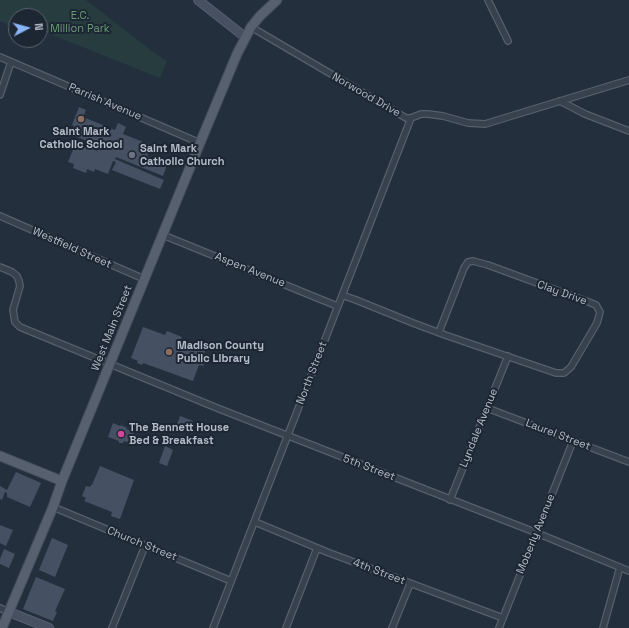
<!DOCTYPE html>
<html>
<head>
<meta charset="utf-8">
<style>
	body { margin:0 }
	#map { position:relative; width:629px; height:628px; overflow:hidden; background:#242f3e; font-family:"Space Grotesk",sans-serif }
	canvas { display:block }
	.north { position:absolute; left:8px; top:8px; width:40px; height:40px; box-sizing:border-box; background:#1d2633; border:1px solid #59626f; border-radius:50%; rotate:84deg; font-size:11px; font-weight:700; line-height:16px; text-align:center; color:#b4bcc9 }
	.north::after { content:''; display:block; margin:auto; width:14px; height:18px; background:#8ab4f8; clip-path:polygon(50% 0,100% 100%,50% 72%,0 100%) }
</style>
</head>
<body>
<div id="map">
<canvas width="629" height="628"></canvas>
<div class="north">N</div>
</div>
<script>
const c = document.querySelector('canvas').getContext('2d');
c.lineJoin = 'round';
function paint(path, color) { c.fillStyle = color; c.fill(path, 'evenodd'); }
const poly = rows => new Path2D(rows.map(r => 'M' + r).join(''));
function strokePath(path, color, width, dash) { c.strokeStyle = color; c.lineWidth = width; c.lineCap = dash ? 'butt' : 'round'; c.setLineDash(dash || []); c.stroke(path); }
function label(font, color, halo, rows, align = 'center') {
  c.font = font + ' "Space Grotesk",sans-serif'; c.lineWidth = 4; c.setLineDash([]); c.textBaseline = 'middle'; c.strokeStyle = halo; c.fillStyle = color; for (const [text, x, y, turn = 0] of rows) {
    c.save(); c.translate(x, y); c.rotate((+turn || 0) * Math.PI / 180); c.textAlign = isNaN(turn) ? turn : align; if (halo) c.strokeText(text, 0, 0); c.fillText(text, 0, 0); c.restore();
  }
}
paint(poly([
	[0,0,86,0,156,54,167,61,160,78,40,30,40,16,16,16,16,28,0,21]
]), '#263c3f');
paint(poly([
	[79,107,86,110,83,117,115,130,118,123,126,127,123,134,151,145,147,156,167,165,163,176,116,157,115,159,164,180,160,189,112,170,116,162,113,161,108,174,95,169,94,172,87,169,86,173,73,168,74,164,68,162,76,142,97,151,99,146,70,134,74,126,72,125],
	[143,327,165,335,167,331,182,337,180,340,184,342,184,340,197,345,197,342,207,346,202,359,206,360,203,366,199,365,193,381,143,363,142,365,137,363,138,361,131,358],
	[180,416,193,421,189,433,176,428],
	[113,423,120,426,121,425,127,428,126,429,134,432,130,443,124,441,123,443,119,443,119,441,108,437],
	[165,446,173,450,167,466,159,463],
	[100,466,134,480,120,519,111,516,112,512,84,501,86,498,82,496,86,486,90,487,91,485,92,485],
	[16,472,41,483,30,507,7,497,7,493,5,492,2,500,0,499,0,486,7,490],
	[0,525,13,530,6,546,0,543],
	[52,538,68,545,55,577,39,570],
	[4,549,15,554,9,568,0,564,0,559],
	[36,577,65,589,55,611,57,612,53,621,23,609]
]), '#455162');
const street = poly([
	[488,0,508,41],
	[251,27,406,118,411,118,421,114,428,114,443,116,468,123,485,124,629,80],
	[0,57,200,143],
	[0,95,11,62],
	[560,101,585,114,629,131],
	[0,216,144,279],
	[163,235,337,306],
	[0,267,12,272,17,276,19,281,20,286,13,310,15,322,20,327,217,408,537,533,629,571],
	[342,295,356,300,413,323,445,335,556,373,564,373,571,367,597,323,600,312,596,305,586,301,488,265,473,261,468,262,464,268,439,332],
	[487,408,629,462],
	[450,500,508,356],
	[53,507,231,581],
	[255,522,327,552,503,618],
	[0,608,9,612],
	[112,628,145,546],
	[213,628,411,118],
	[286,628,317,548],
	[392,628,410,584],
	[499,628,573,441],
	[603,628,620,567]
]);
const secondary = poly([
	[198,0,245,37],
	[9,612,49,628]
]);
const primary = poly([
	[0,456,62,481],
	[2,628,53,507,62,481,200,143,237,54,251,27,260,16,277,0]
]);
strokePath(street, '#565f6c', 8);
strokePath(secondary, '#565f6c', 10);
strokePath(primary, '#414a57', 11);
strokePath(street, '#38414e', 5.5);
strokePath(secondary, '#465061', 8);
strokePath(primary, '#56606e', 9);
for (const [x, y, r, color] of [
	[81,119,4,"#8d6e63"],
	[132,155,4,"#6b7280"],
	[169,352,4,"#8d6e63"],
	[121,434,4,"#d1479c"]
]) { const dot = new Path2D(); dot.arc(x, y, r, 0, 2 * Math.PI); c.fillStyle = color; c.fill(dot); strokePath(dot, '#1d2633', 1.5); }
label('11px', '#6b9a76', '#1d2633', [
	["E.C.",80,16],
	["Million Park",80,29]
]);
label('11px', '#b4bcc9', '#1d2633', [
	["Norwood Drive",366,95,30],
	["Parrish Avenue",105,102,23],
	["Westfield Street",72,248,24],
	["Aspen Avenue",250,270,22],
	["Clay Drive",562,293,20],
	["West Main Street",112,328,-68],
	["North Street",312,373,-69],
	["Lyndale Avenue",479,428,-68],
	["Laurel Street",558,435,21],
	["5th Street",369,468,21],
	["Moberly Avenue",536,534,-68],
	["Church Street",142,544,22],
	["4th Street",379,572,21]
]);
label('bold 11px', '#b4bcc9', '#1d2633', [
	["Saint Mark",81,132,"center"],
	["Catholic School",81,145,"center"],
	["Saint Mark",140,149],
	["Catholic Church",140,162],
	["Madison County",177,346],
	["Public Library",177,359],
	["The Bennett House",129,428],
	["Bed & Breakfast",129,441]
], 'left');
</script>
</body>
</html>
